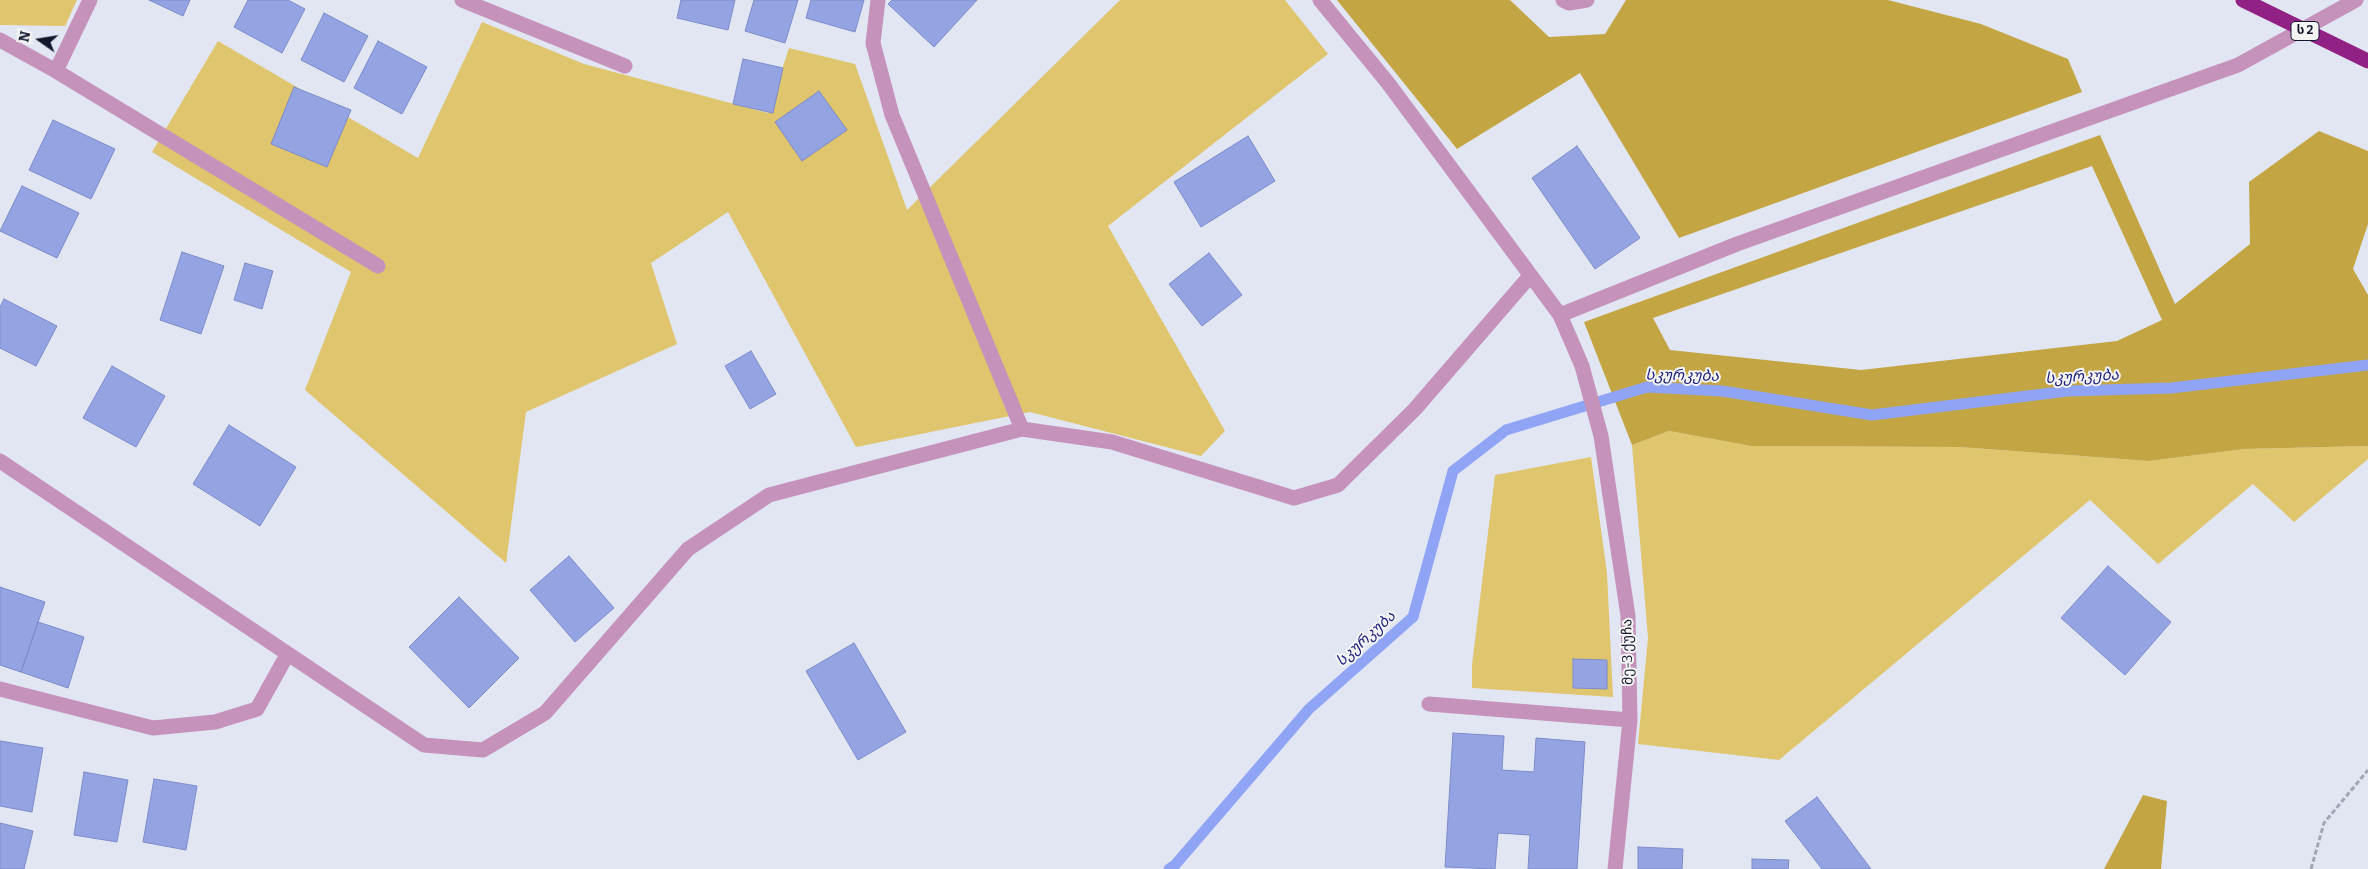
<!DOCTYPE html>
<html>
<head>
<meta charset="utf-8">
<style>
	body { margin:0 }
	#map { position:relative; width:2368px; height:869px; overflow:hidden; background:#e2e6f3; font-family:Bitter,serif }
	canvas { display:block }
	.north { position:absolute; left:15px; top:15px; width:50px; height:50px; -webkit-text-stroke:4px #f4f4f4; paint-order:stroke; rotate:283deg; font-size:14px; font-weight:700; line-height:20px; text-align:center; color:#12172e }
	.north::after { content:''; display:block; margin:auto; width:18px; height:22px; background:#12172e; clip-path:polygon(50% 0,100% 100%,50% 72%,0 100%) }
</style>
</head>
<body>
<div id="map">
<canvas width="2368" height="869"></canvas>
<div class="north">N</div>
</div>
<script>
const c = document.querySelector('canvas').getContext('2d');
c.lineJoin = 'round';
function paint(path, color) { c.fillStyle = color; c.fill(path, 'evenodd'); }
const poly = rows => new Path2D(rows.map(r => 'M' + r).join(''));
function strokePath(path, color, width, dash) { c.strokeStyle = color; c.lineWidth = width; c.lineCap = dash ? 'butt' : 'round'; c.setLineDash(dash || []); c.stroke(path); }
function label(font, color, halo, rows, align = 'center') {
  c.font = font + ' Bitter,"Noto Sans Georgian",serif'; c.lineWidth = 4; c.setLineDash([]); c.textBaseline = 'middle'; c.strokeStyle = halo; c.fillStyle = color; for (const [text, x, y, turn = 0] of rows) {
    c.save(); c.translate(x, y); c.rotate((+turn || 0) * Math.PI / 180); c.textAlign = isNaN(turn) ? turn : align; if (halo) c.strokeText(text, 0, 0); c.fillText(text, 0, 0); c.restore();
  }
}
paint(poly([
	[0,0,77,0,65,26,0,25],
	[1120,0,1285,0,1328,54,1108,226,1225,431,1201,456,1030,412,856,447,728,212,651,263,677,344,526,412,506,563,305,390,351,272,152,152,218,41,418,158,482,22,584,64,768,113,789,48,855,64,907,210],
	[1669,431,1751,446,1959,447,2149,461,2244,449,2368,446,2368,459,2294,522,2253,484,2158,564,2090,500,1779,760,1638,744,1648,638,1632,445],
	[1591,457,1607,573,1613,697,1472,688,1472,665,1495,475]
]), '#dfc56d');
paint(poly([
	[1337,0,1510,0,1549,37,1605,34,1626,0,1888,0,1981,24,2068,59,2082,92,1679,238,1580,73,1457,149],
	[2319,131,2368,151,2368,224,2353,269,2368,295,2368,446,2244,449,2149,461,1959,447,1751,446,1669,431,1632,445,1584,322,2100,135,2175,304,2250,244,2249,182],
	[2092,166,2162,320,2117,341,1861,370,1670,350,1653,318],
	[2143,795,2167,801,2161,869,2104,869]
]), '#c3a643');
strokePath(poly([
	[1169,869,1175,865,1309,709,1413,617,1453,471,1506,430,1647,387,1722,391,1872,415,2068,391,2171,388,2368,365]
]), '#90a4f6', 11);
const building = poly([
	[149,0,190,0,183,16,149,0],
	[248,0,288,0,305,9,282,53,234,27,248,0],
	[681,0,735,0,728,30,677,18,681,0],
	[754,0,798,0,785,43,745,31,754,0],
	[811,0,864,0,855,32,806,18,811,0],
	[892,0,977,0,934,47,888,4,892,0],
	[324,13,368,36,344,82,301,60,324,13],
	[378,41,427,67,402,114,354,88,378,41],
	[743,59,783,68,773,113,733,104,743,59],
	[294,87,351,110,327,167,271,144,294,87],
	[819,91,847,130,802,161,775,122,819,91],
	[53,120,115,149,91,199,29,170,53,120],
	[1248,136,1275,181,1201,227,1174,182,1248,136],
	[1577,146,1640,238,1595,269,1532,178,1577,146],
	[22,186,79,213,57,258,0,231,22,186],
	[182,252,224,266,201,334,160,320,182,252],
	[1209,253,1242,295,1202,326,1169,284,1209,253],
	[245,263,273,271,262,309,234,300,245,263],
	[4,299,57,326,36,366,0,348,0,307,4,299],
	[751,351,776,394,750,409,725,366,751,351],
	[112,366,165,396,136,447,83,418,112,366],
	[229,425,296,467,260,526,193,484,229,425],
	[569,556,614,608,575,642,530,590,569,556],
	[2108,566,2171,622,2125,675,2061,618,2108,566],
	[0,587,45,602,21,672,0,665,0,587],
	[459,597,519,658,469,708,409,647,459,597],
	[38,622,84,637,68,688,21,672,38,622],
	[854,643,906,732,858,760,806,671,854,643],
	[1573,659,1607,660,1607,689,1573,688,1573,659],
	[1453,733,1504,736,1502,770,1534,772,1536,738,1585,742,1577,869,1528,869,1530,835,1498,833,1495,869,1445,867,1453,733],
	[0,741,43,748,32,812,0,806,0,741],
	[84,772,128,780,117,842,74,835,84,772],
	[154,779,197,786,186,850,143,842,154,779],
	[1817,797,1871,869,1822,869,1785,821,1817,797],
	[0,823,33,831,24,869,0,869,0,823],
	[1638,847,1683,849,1682,869,1638,869,1638,847],
	[1752,859,1789,860,1788,869,1752,869,1752,859]
]);
paint(building, '#94a4e2');
strokePath(building, '#7c8bc8', 1);
strokePath(poly([
	[2311,869,2324,823,2368,770]
]), '#a1a5b5', 3, [5, 2.5]);
strokePath(poly([
	[462,0,625,66],
	[878,0,873,43,892,115,1022,429],
	[1320,0,1388,83,1560,315,1737,244,2238,65,2356,0],
	[1563,0,1569,3,1587,0],
	[0,40,56,71,378,266],
	[56,71,90,0],
	[1560,315,1582,366,1601,436,1628,616,1630,720,1615,869],
	[0,461,424,745,483,750,545,713,688,549,769,495,1022,429,1112,442,1294,498,1338,485,1415,409,1530,276],
	[0,689,153,728,215,722,257,709,287,655],
	[1429,704,1630,720]
]), '#c492bb', 15);
strokePath(poly([
	[2243,0,2368,61]
]), '#912185', 15);
for (const [x, y, w] of [
	[2305,31,28]
]) { const box = new Path2D(); box.roundRect(x - w / 2, y - 9.5, w, 19, 4); c.fillStyle = '#f4f4f4'; c.fill(box); strokePath(box, '#12172e', 1); }
label('bold 12px', '#12172e', null, [
	["ს 2",2305,31]
]);
label('14px', '#12172e', '#f4f4f4', [
	["მე-3 ქუჩა",1628,652,-91]
]);
label('italic 15px', '#1e207d', '#f4f4f4', [
	["სკურკუბა",1682,376,1],
	["სკურკუბა",2082,377,-3],
	["სკურკუბა",1366,639,-42]
]);
</script>
</body>
</html>
